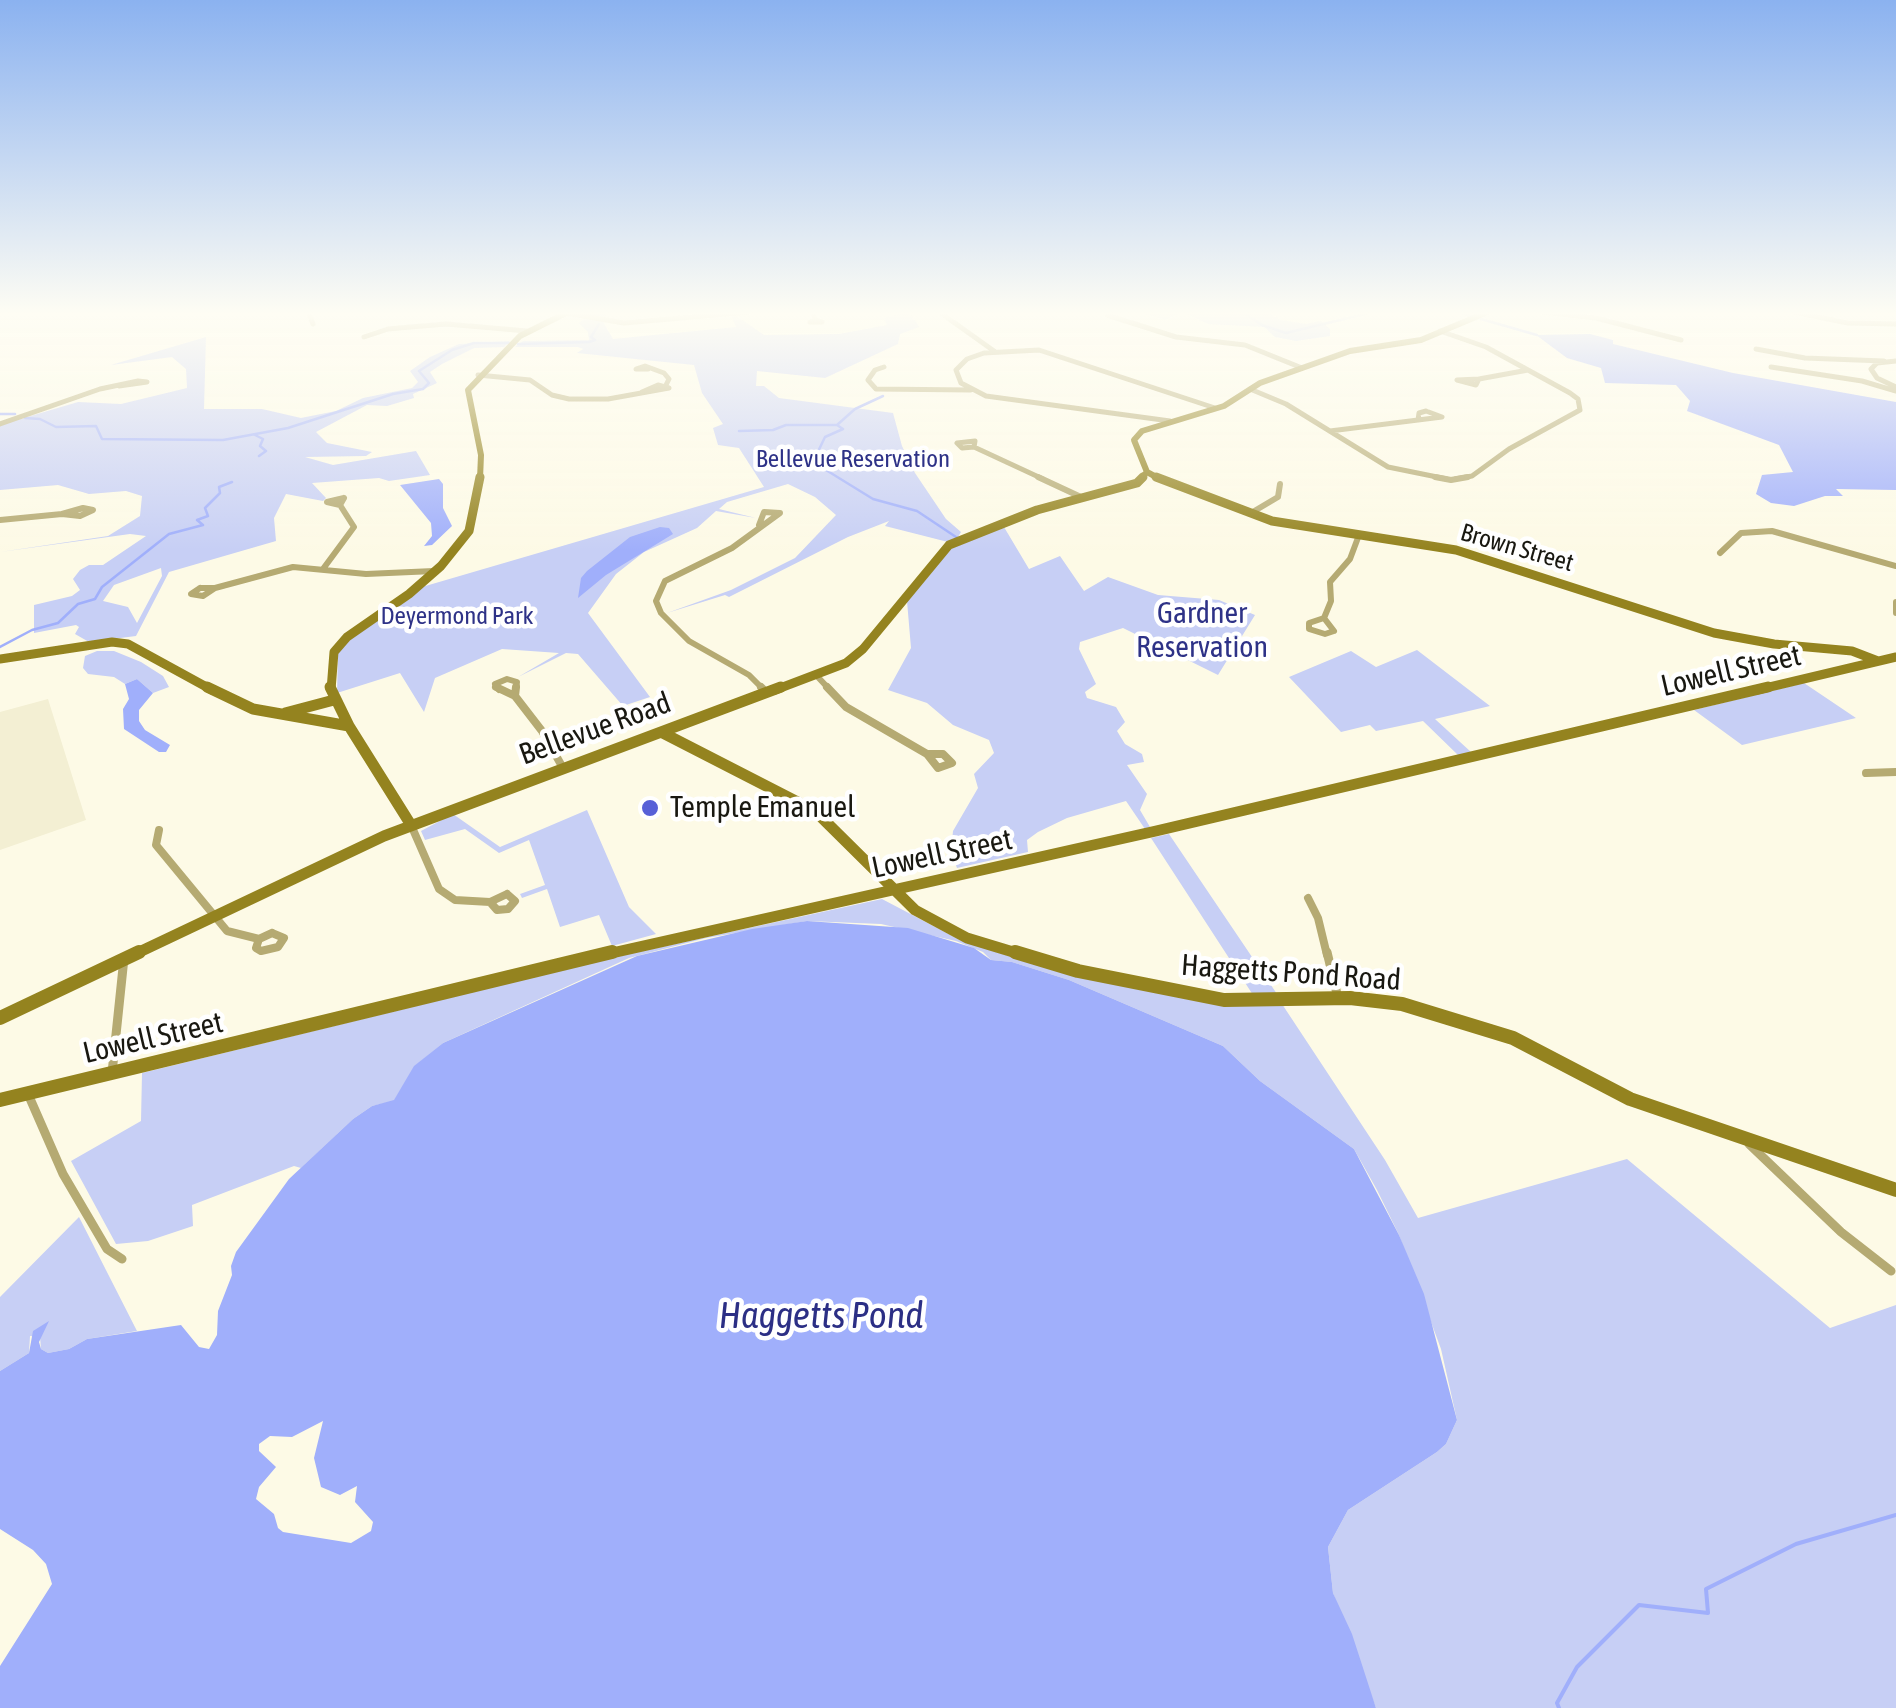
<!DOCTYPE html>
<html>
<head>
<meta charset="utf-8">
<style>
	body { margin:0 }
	canvas { display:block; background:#fdfae6 }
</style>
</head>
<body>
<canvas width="1896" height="1708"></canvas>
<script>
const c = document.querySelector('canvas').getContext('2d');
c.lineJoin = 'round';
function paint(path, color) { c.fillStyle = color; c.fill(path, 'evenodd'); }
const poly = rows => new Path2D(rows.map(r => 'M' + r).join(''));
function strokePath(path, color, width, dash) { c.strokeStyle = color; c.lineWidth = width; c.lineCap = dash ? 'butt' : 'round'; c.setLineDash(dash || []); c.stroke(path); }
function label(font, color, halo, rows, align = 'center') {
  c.font = font + ' "Asap Condensed",sans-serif'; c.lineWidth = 9; c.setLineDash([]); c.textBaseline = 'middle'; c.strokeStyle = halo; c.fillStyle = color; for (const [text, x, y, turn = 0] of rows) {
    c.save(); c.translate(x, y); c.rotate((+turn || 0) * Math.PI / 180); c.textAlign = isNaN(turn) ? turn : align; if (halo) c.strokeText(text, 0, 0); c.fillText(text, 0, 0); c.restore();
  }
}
paint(poly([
	[48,699,86,820,0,850,0,712]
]), '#f3efd3');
paint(poly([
	[598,311,624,311,608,312,602,320,613,339,736,327,731,315,735,315,764,335,839,334,887,325,884,318,906,312,912,316,919,327,900,334,898,344,825,378,757,371,756,386,764,386,779,398,893,413,902,446,915,473,946,519,961,532,958,537,948,542,885,526,889,521,848,537,729,597,725,595,667,613,731,590,795,558,836,515,815,497,788,484,727,502,719,509,756,518,716,511,697,528,644,552,616,574,588,613,650,697,623,706,578,654,566,653,518,677,559,653,502,649,435,678,424,712,400,673,337,693,338,653,351,638,422,587,764,487,739,448,718,445,713,428,723,424,702,393,694,365,577,353,583,349,578,347,515,347,523,341,589,340,588,332,579,323,587,316,579,314],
	[1131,311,1267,311,1280,320,1306,324,1321,321,1330,329,1330,336,1296,341,1275,337,1264,327,1208,324,1183,312,1166,320],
	[206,337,204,409,262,409,301,418,336,411,363,398,412,388,418,382,410,371,430,357,459,344,510,341,504,347,474,348,442,364,430,372,437,383,413,394,414,398,387,406,367,405,316,432,327,443,372,452,366,456,305,457,333,465,416,451,430,475,389,481,379,478,312,483,326,498,323,501,286,494,274,518,276,541,169,572,136,636,89,642,75,634,79,627,76,625,34,633,34,605,72,596,80,590,73,579,80,570,89,565,103,565,146,536,130,534,0,552,108,536,140,516,142,496,126,491,89,494,58,485,0,490,0,425,78,402,121,404,187,388,186,369,172,357,111,365],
	[161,568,162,576,137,623,128,607,103,601,114,585],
	[1004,527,1029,569,1060,556,1084,591,1108,577,1158,595,1219,600,1255,615,1218,675,1123,628,1080,642,1079,649,1096,684,1085,692,1087,698,1116,707,1125,722,1117,731,1125,744,1142,754,1144,762,1127,765,1147,794,1140,810,1150,827,1145,829,1126,801,1067,818,1038,832,1027,840,1028,852,957,868,951,852,953,831,978,788,974,774,994,753,989,740,953,725,927,703,888,690,911,648,907,601,952,546],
	[1417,650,1490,706,1435,719,1471,752,1459,756,1423,721,1376,731,1370,725,1341,732,1289,677,1351,651,1376,667],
	[97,651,114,651,141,662,163,676,169,687,153,693,137,679,125,684,114,677,88,674,83,668,85,656],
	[1804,683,1856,718,1742,745,1694,710],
	[587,810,629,907,656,934,612,946,599,915,560,927,547,889,522,898,520,894,545,885,529,840,499,853,465,829,425,840,421,831,453,814,500,847],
	[1169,834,1277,994,1253,995,1151,838],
	[882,899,960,940,1033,964,1282,1004,1385,1160,1418,1218,1627,1159,1830,1328,1896,1305,1896,1708,1376,1708,1333,1593,1328,1547,1348,1510,1437,1452,1446,1444,1457,1420,1441,1349,1399,1235,1377,1190,1354,1149,1260,1081,1223,1046,1069,980,1012,962,991,960,983,952,956,941,881,924,807,921,706,938,629,958,443,1043,415,1066,394,1101,372,1106,353,1119,301,1168,294,1166,192,1205,193,1226,148,1241,116,1244,71,1161,141,1121,142,1073,620,956],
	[79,1217,137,1331,87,1339,69,1349,48,1353,41,1349,40,1337,30,1336,29,1353,0,1371,0,1297]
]), '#c7cff5');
paint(poly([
	[1590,334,1613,340,1613,344,1733,373,1896,402,1896,490,1836,489,1843,496,1825,496,1794,506,1771,503,1756,494,1762,475,1793,472,1779,445,1687,411,1690,401,1676,385,1605,383,1601,368,1567,358,1536,335],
	[439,479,443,484,443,508,452,526,432,545,424,546,432,536,431,523,400,485],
	[660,527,669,528,673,534,606,575,578,598,581,578,587,571,630,537],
	[137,679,153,693,139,710,139,721,145,730,170,745,166,752,159,752,124,729,123,709,129,699,125,684],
	[807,921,908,928,974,948,991,960,1012,962,1069,980,1223,1046,1260,1081,1354,1149,1399,1235,1424,1294,1457,1420,1446,1444,1437,1452,1348,1510,1328,1547,1333,1593,1352,1634,1376,1708,0,1708,0,1666,52,1584,46,1564,33,1550,0,1529,0,1371,29,1353,33,1331,49,1321,39,1342,41,1349,48,1353,69,1349,87,1339,181,1325,199,1347,209,1349,217,1335,218,1311,232,1275,231,1266,236,1252,289,1179,353,1119,372,1106,394,1100,414,1066,443,1043,637,956,752,929],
	[323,1421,314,1458,321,1487,340,1495,357,1486,355,1502,373,1522,371,1531,351,1543,283,1532,278,1528,274,1514,256,1499,259,1487,276,1467,259,1451,259,1444,270,1436,292,1437]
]), '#a0affb');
strokePath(poly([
	[1241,311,1262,325,1286,333,1377,311],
	[1405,311,1412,311],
	[1455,311,1470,316],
	[597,316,604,311],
	[1481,319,1537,335],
	[518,344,589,342,595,340,591,337,599,324],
	[0,414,15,414],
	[25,418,40,419,56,427,96,426,102,439,223,440,288,428,393,394,423,389,429,383,419,371,452,350,474,343,509,343],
	[837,425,843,429,825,437,813,462,873,499,917,511,959,539],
	[739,431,773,430,786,425,837,425,855,409,883,396],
	[255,435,263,439,260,446,266,451,259,456],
	[0,647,32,630,58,623,78,604,95,599,102,587,169,534,203,525,197,520,208,516,205,508,220,493,219,487,232,482]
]), '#a0affb', 2.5);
strokePath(poly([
	[1559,1708,1557,1703,1577,1667,1639,1605,1708,1613,1706,1589,1796,1544,1896,1515]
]), '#a0affb', 4);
strokePath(poly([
	[308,311,313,324],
	[813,311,815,320],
	[938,311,994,351],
	[1533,311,1596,318,1681,340],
	[1788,311,1848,323,1896,324],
	[566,313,624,323,760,311],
	[1107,315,1176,337,1245,345,1302,368],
	[815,320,822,322,810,322,815,320],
	[1440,331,1486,347,1570,393,1578,399,1580,410,1509,449,1472,476,1455,479],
	[364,337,388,329,446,324,527,331],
	[1756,349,1805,358,1884,361],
	[1896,361,1877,363,1871,369,1877,378,1896,387],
	[884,367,875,370,868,380,876,389,971,390],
	[1771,367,1862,381,1896,391],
	[648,369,636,369,645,366,664,373,669,379,666,385],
	[478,375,530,380,552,395,569,399,608,399,669,388,658,385,642,392],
	[1479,379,1476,385,1457,380,1479,379],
	[1479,379,1528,370],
	[1250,389,1286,404,1388,467,1447,479],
	[1426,411,1442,417,1418,420,1419,413,1426,411],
	[1170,421,986,396,961,383,956,370,967,359,984,353,1039,350,1215,408],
	[0,424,100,389,138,381,147,382,119,386],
	[1330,431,1418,420],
	[975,441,974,447,962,448,957,443,975,441],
	[974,447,1043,479]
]), '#b5aa72', 5);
strokePath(poly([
	[1038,477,1081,497],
	[1435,477,1451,480,1468,477],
	[344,498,340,505,327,502,344,498],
	[83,508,93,510,80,516,62,514,83,508],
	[1251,513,1278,497,1280,484],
	[0,520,62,514],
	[759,525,764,512,780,513,732,548,665,581,656,601,661,613,689,641,749,675,764,690],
	[1720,553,1741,533,1772,531,1896,566],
	[323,569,354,527,340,505],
	[200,588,215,588,203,596,191,594,200,588],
	[215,588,293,567,366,574,434,571],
	[1896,602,1896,613],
	[1324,618,1334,631,1325,634,1309,629,1309,623,1324,618],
	[1324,618,1331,601,1330,582,1350,559,1359,535],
	[816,675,830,690],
	[499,690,495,684,507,679,517,682,516,690]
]), '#b5aa72', 6);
strokePath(poly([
	[496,687,515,696],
	[761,687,766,692],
	[827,687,846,707,927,754],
	[515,696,542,731,563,768],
	[515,696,516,687],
	[927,754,943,754,952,763,938,768,927,754],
	[1866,773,1896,772],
	[411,825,439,889,455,900,490,902],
	[159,830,156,845,227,931,259,939],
	[507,894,515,901,508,909,497,910,490,902,507,894],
	[1308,898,1318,918,1327,955],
	[272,933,284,938,278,947,261,951,256,948,259,939,272,933]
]), '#b5aa72', 8);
strokePath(poly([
	[1327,952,1338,998],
	[112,1073,124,958],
	[28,1094,63,1174,107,1249,122,1259],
	[1749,1144,1841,1232,1891,1271]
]), '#b5aa72', 9);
strokePath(poly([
	[1147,472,1160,479],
	[1147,472,1134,440,1142,431,1224,406,1260,383,1350,351,1421,340,1490,311],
	[480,479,481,455,468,390,520,336,570,311],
	[1140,479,1147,472]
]), '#94831f', 6);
strokePath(poly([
	[1156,477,1272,521,1456,550,1714,633,1774,644,1852,651,1878,661],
	[0,659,112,642,128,644,212,690],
	[331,690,334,652,347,637,409,594,441,566,469,531,480,477],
	[775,690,846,663,863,649,949,545,1037,510,1137,483,1143,477],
	[1757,690,1896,657]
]), '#94831f', 9);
strokePath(poly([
	[207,687,253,709,349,726,411,825],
	[330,687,349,726],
	[285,713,334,700],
	[661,732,815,811,915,910,967,938,1023,955],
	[133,955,384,836,781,687],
	[603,955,1156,831,1768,687]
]), '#94831f', 11);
strokePath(poly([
	[1015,952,1078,971,1224,1000,1350,998,1402,1004,1513,1038,1630,1099,1896,1190],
	[0,1018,139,952],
	[0,1100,612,952]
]), '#94831f', 14);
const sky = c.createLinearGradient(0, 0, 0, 550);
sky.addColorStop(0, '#8bb2f0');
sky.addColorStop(0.57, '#fefdf4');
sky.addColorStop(1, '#fefdf400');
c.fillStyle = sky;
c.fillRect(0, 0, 1896, 550);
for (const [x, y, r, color] of [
	[650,808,10,"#5760d7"]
]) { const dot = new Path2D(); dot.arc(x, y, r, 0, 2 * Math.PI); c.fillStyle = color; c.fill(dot); strokePath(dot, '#fff', 4); }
label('25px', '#2e3287', '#fff', [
	["Bellevue Reservation",853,459],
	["Deyermond Park",457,616]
]);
label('25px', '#191811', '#fff', [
	["Brown Street",1517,548,16]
]);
label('30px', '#2e3287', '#fff', [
	["Gardner",1202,614],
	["Reservation",1202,648]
]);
label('30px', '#191811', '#fff', [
	["Lowell Street",1731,671,-13],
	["Bellevue Road",595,729,-20],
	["Lowell Street",942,854,-12],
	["Haggetts Pond Road",1291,973,4],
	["Lowell Street",153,1038,-13]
]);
label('30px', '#191811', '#fff', [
	["Temple Emanuel",670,808]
], 'left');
label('italic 38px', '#2c2f85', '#fff', [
	["Haggetts Pond",821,1316]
]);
</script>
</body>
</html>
